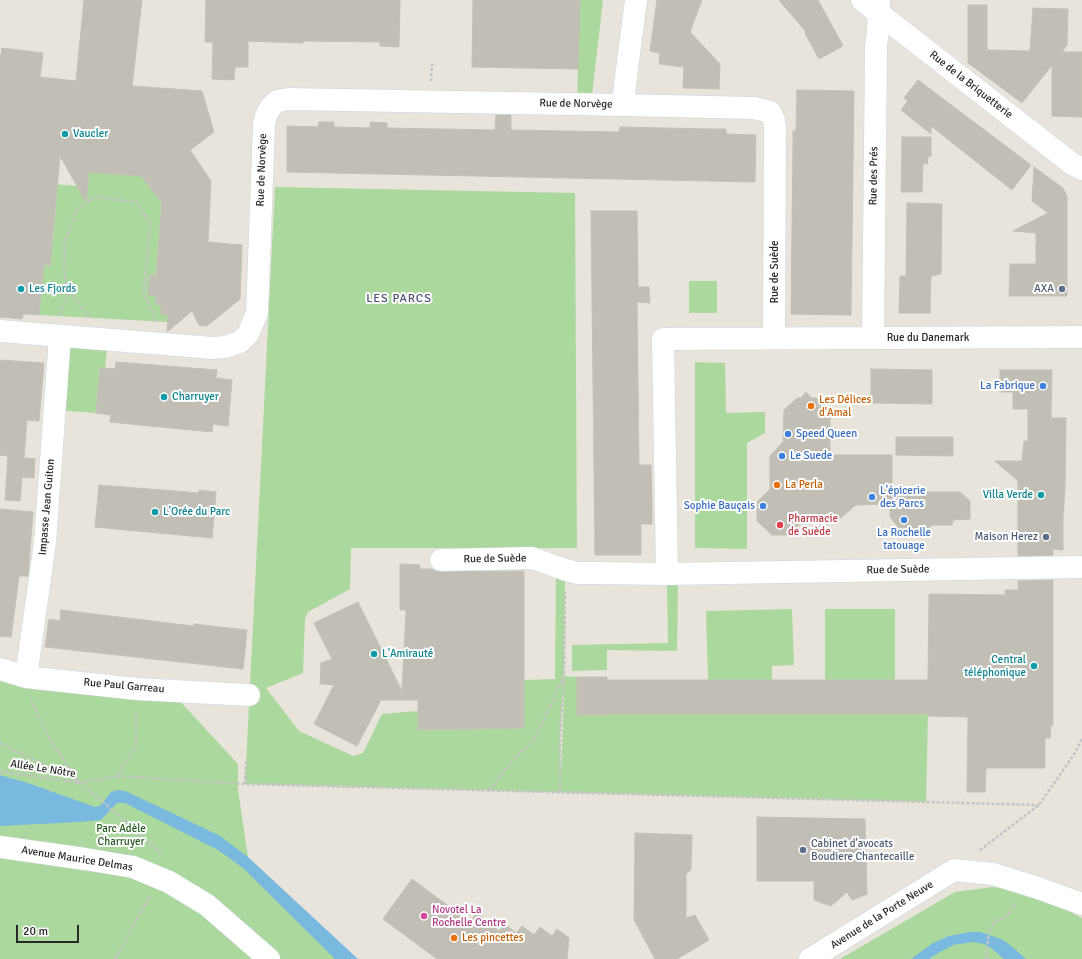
<!DOCTYPE html>
<html>
<head>
<meta charset="utf-8">
<style>
	body { margin:0 }
	#map { position:relative; width:1082px; height:959px; overflow:hidden; background:#e8e4db; font-family:Signika,sans-serif }
	canvas { display:block }
	.scale { position:absolute; left:16px; top:925px; width:63px; height:18px; box-sizing:border-box; border:2px solid #282828; border-top:0; padding-left:5px; font-size:12px; line-height:14px; white-space:nowrap; color:#282828; -webkit-text-stroke:3px #fff; paint-order:stroke }
</style>
</head>
<body>
<div id="map">
<canvas width="1082" height="959"></canvas>
<div class="scale">20 m</div>
</div>
<script>
const c = document.querySelector('canvas').getContext('2d');
c.lineJoin = 'round';
function paint(path, color) { c.fillStyle = color; c.fill(path, 'evenodd'); }
const poly = rows => new Path2D(rows.map(r => 'M' + r).join(''));
function strokePath(path, color, width, dash) { c.strokeStyle = color; c.lineWidth = width; c.lineCap = dash ? 'butt' : 'round'; c.setLineDash(dash || []); c.stroke(path); }
function label(font, color, halo, rows, align = 'center') {
  c.font = font + ' Signika,sans-serif'; c.lineWidth = 4; c.setLineDash([]); c.textBaseline = 'middle'; c.strokeStyle = halo; c.fillStyle = color; for (const [text, x, y, turn = 0] of rows) {
    c.save(); c.translate(x, y); c.rotate((+turn || 0) * Math.PI / 180); c.textAlign = isNaN(turn) ? turn : align; if (halo) c.strokeText(text, 0, 0); c.fillText(text, 0, 0); c.restore();
  }
}
paint(poly([
	[580,0,603,0,591,104,577,104],
	[89,172,141,176,162,203,156,271,155,276,150,275,148,295,156,296,156,304,161,305,161,313,168,315,167,322,39,315,44,264,50,266,57,193,52,184,77,186,79,190,83,190,88,187],
	[275,187,575,193,577,548,351,548,350,589,308,612,305,619,303,673,266,688,299,731,353,756,363,753,382,714,418,711,418,729,420,730,523,728,524,680,555,679,556,567,565,570,564,676,577,677,577,715,608,715,609,709,928,714,926,802,245,784],
	[563,694,564,695,561,776,560,736],
	[689,281,717,281,717,313,689,313],
	[60,336,108,340,105,369,100,369,96,413,55,410],
	[695,362,725,363,726,413,765,412,765,433,747,443,747,549,695,548],
	[667,582,678,582,677,651,607,650,607,670,572,671,572,645,668,643],
	[792,609,794,665,772,666,772,681,708,680,706,611],
	[825,609,895,609,895,681,825,681],
	[0,677,176,697,238,764,238,790,248,857,342,959,0,959],
	[993,887,1035,893,1082,918,1082,959,840,959,955,892]
]), '#abd99d');
paint(poly([
	[0,775,28,783,95,807,100,806,111,792,118,790,125,791,172,813,220,836,248,857,358,959,335,959,243,868,218,850,125,803,117,803,101,820,79,822,0,826],
	[970,932,980,932,1001,939,1010,945,1026,959,1004,959,991,948,984,944,973,942,953,945,938,953,929,959,911,959,933,943,949,936]
]), '#79b9df');
const building = poly([
	[84,0,142,0,132,86,202,91,214,132,190,150,211,181,208,242,242,245,240,299,207,326,199,325,192,311,167,332,168,315,161,314,161,305,156,304,156,296,148,295,150,275,156,276,162,203,141,176,89,172,86,202,60,156,50,266,44,264,39,315,23,314,22,319,0,317,0,54,1,55,2,48,43,53,40,77,76,81,84,0],
	[206,0,400,0,399,47,380,46,380,42,303,41,303,43,248,41,248,67,235,67,234,80,212,79,213,42,205,42,206,0],
	[473,0,580,0,578,69,472,67,473,0],
	[657,0,702,0,690,32,720,64,719,89,683,88,684,67,659,64,660,53,650,51,657,0],
	[779,0,818,0,843,46,819,59,805,33,806,32,779,0],
	[968,5,987,5,987,50,1030,51,1033,8,1068,9,1067,45,1062,52,1082,52,1082,117,1052,116,1052,65,1022,103,968,63,968,5],
	[918,80,1031,165,1012,190,931,126,931,134,901,110,908,101,904,98,918,80],
	[797,90,854,91,851,315,791,314,793,144,793,131,796,131,797,90],
	[496,115,511,115,511,130,619,132,620,127,709,129,726,129,726,134,756,135,755,182,287,172,287,126,318,127,319,122,334,122,334,127,370,128,370,122,387,123,387,128,495,130,496,115],
	[902,137,931,137,931,156,927,157,928,164,923,163,922,192,901,192,902,137],
	[1034,167,1063,188,1067,196,1067,296,1009,296,1010,264,1036,264,1036,241,1038,240,1036,240,1036,233,1013,231,1048,213,1032,201,1034,167],
	[907,203,942,204,941,274,931,276,930,313,899,313,900,276,906,276,907,203],
	[591,211,637,211,638,287,649,287,650,303,637,302,639,465,651,465,652,499,652,524,641,524,641,555,595,555,591,211],
	[0,360,44,363,39,421,27,420,24,458,35,459,34,478,22,477,20,501,5,500,8,456,0,455,0,360],
	[116,362,217,370,216,378,232,380,228,426,213,424,212,432,110,422,111,415,96,413,100,368,115,369,116,362],
	[871,369,932,370,932,404,871,403,871,369],
	[1000,370,1052,370,1051,418,1066,418,1065,487,1063,518,1063,550,1053,549,1053,555,1018,556,1018,481,995,461,1022,461,1024,441,1028,441,1028,409,1013,409,1013,392,1000,392,1000,370],
	[806,392,811,398,816,398,830,411,830,455,892,455,892,492,960,492,970,501,970,519,953,520,952,525,932,525,923,533,903,533,890,517,890,504,856,505,837,521,803,522,788,535,772,535,757,521,757,502,770,489,770,456,783,442,784,410,797,398,801,398,806,392],
	[896,437,953,437,953,456,896,455,896,437],
	[99,485,199,493,199,490,216,492,212,538,95,527,99,485],
	[0,509,33,512,28,576,19,576,11,637,0,636,0,509],
	[400,564,420,565,420,569,432,569,435,571,441,572,524,571,524,728,418,730,418,700,381,700,357,746,314,724,334,685,320,684,321,663,332,659,314,623,358,602,402,691,406,610,400,610,400,564],
	[1053,580,1053,725,1051,725,1050,738,1045,738,1045,768,986,768,985,792,967,792,968,717,928,716,928,714,608,714,608,715,577,715,577,677,607,677,607,680,928,680,929,594,1005,595,1005,590,1018,590,1018,581,1053,580],
	[61,610,193,626,194,624,247,630,243,669,45,647,49,619,60,621,61,610],
	[757,817,865,819,867,894,852,900,847,892,831,906,814,900,814,881,757,881,757,817],
	[635,833,692,835,691,870,686,874,686,918,695,915,709,940,677,959,655,959,634,920,635,833],
	[412,879,470,922,477,913,499,931,505,924,516,933,522,926,534,935,540,927,552,936,557,929,569,938,567,959,437,959,383,919,412,879]
]);
paint(building, '#c1beb6');
strokePath(building, '#c3c0b5', 1);
const minor = poly([
	[636,0,625,85,623,105,754,108,770,112,774,120,775,129,774,338],
	[862,0,1071,163,1082,169],
	[0,331,213,348,225,347,240,342,248,334,257,313,264,125,266,116,270,108,277,101,289,99,623,105],
	[873,338,876,47,878,30,879,0],
	[441,560,532,558,563,569,577,573,598,573,667,574,1082,567],
	[667,574,663,339,1082,337],
	[0,669,26,677,137,689,249,695],
	[26,677,45,543,60,336],
	[0,847,85,859,133,867,169,882,207,905,269,959],
	[810,959,954,870,993,874,1038,888,1082,904]
]);
strokePath(minor, '#d0d1df', 23);
strokePath(poly([
	[431,81,432,64],
	[59,314,70,291],
	[89,317,67,288,64,271,65,241,78,208,96,197,136,202,150,223,144,294,158,323],
	[31,700,53,745,80,783],
	[0,743,80,783,117,776,136,747,136,711],
	[0,771,80,783,102,801,162,854],
	[117,776,245,784,1039,805],
	[245,784,246,762],
	[489,790,513,760,534,740,564,676,565,592],
	[560,792,560,736,564,679],
	[980,850,1039,805,1075,753,1082,739],
	[115,959,150,896],
	[986,959,989,931,994,922,1007,916,1016,903]
]), '#c3c3c3', 2.5, [3, 2]);
strokePath(minor, '#fff', 22);
for (const [x, y, r, color] of [
	[65,134,4,"#0f9aa8"],
	[21,289,4,"#0f9aa8"],
	[1062,289,4,"#5c6f8a"],
	[1043,386,4,"#3f7fe0"],
	[164,397,4,"#0f9aa8"],
	[811,406,4,"#e8710a"],
	[788,434,4,"#3f7fe0"],
	[782,456,4,"#3f7fe0"],
	[777,485,4,"#e8710a"],
	[1041,495,4,"#0f9aa8"],
	[872,497,4,"#3f7fe0"],
	[763,506,4,"#3f7fe0"],
	[155,512,4,"#0f9aa8"],
	[904,520,4,"#3f7fe0"],
	[780,525,4,"#e0444e"],
	[1046,537,4,"#5c6f8a"],
	[374,654,4,"#0f9aa8"],
	[1034,666,4,"#0f9aa8"],
	[803,850,4,"#5c6f8a"],
	[424,916,4,"#d1479c"],
	[454,938,4,"#e8710a"]
]) { const dot = new Path2D(); dot.arc(x, y, r, 0, 2 * Math.PI); c.fillStyle = color; c.fill(dot); strokePath(dot, '#fff', 1.5); }
label('11px', '#282828', '#fff', [
	["Rue de la Briquetterie",971,85,38],
	["Rue de Norvège",576,104,1],
	["Rue de Norvège",262,170,-88],
	["Rue des Prés",874,176,-89],
	["Rue de Suède",775,272,-90],
	["Rue du Danemark",928,338],
	["Impasse Jean Guiton",47,507,-85],
	["Rue de Suède",495,559,-1],
	["Rue de Suède",898,570,-1],
	["Rue Paul Garreau",124,686,5],
	["Allée Le Nôtre",43,769,9],
	["Avenue Maurice Delmas",77,859,9],
	["Avenue de la Porte Neuve",882,915,-32]
]);
label('11px', '#0d838f', '#fff', [
	["Vaucler",73,134],
	["Les Fjords",29,289],
	["Charruyer",172,397],
	["Villa Verde",1033,495,"right"],
	["L'Orée du Parc",163,512],
	["L'Amirauté",382,654],
	["Central",1026,660,"right"],
	["téléphonique",1026,673,"right"]
], 'left');
label('11px', '#4e5e75', '#fff', [
	["AXA",1054,289],
	["Maison Herez",1038,537],
	["Cabinet d'avocats",811,844,"left"],
	["Boudiere Chantecaille",811,857,"left"]
], 'right');
label('11px', '#366cbe', '#fff', [
	["La Fabrique",1035,386,"right"],
	["Speed Queen",796,434],
	["Le Suede",790,456],
	["L'épicerie",880,491],
	["des Parcs",880,504],
	["Sophie Bauçais",755,506,"right"],
	["La Rochelle",904,533,"center"],
	["tatouage",904,546,"center"]
], 'left');
label('11px', '#c56008', '#fff', [
	["Les Délices",819,400],
	["d'Amal",819,413],
	["La Perla",785,485],
	["Les pincettes",462,938]
], 'left');
label('11px', '#be3a42', '#fff', [
	["Pharmacie",788,519],
	["de Suède",788,532]
], 'left');
label('11px', '#275b21', '#fff', [
	["Parc Adèle",121,829],
	["Charruyer",121,842]
]);
label('11px', '#b23c85', '#fff', [
	["Novotel La",432,910],
	["Rochelle Centre",432,923]
], 'left');
c.letterSpacing = '1px';
label('12px', '#4e5072', '#fff', [
	["LES PARCS",399,299]
]);
c.letterSpacing = '0px';
</script>
</body>
</html>
